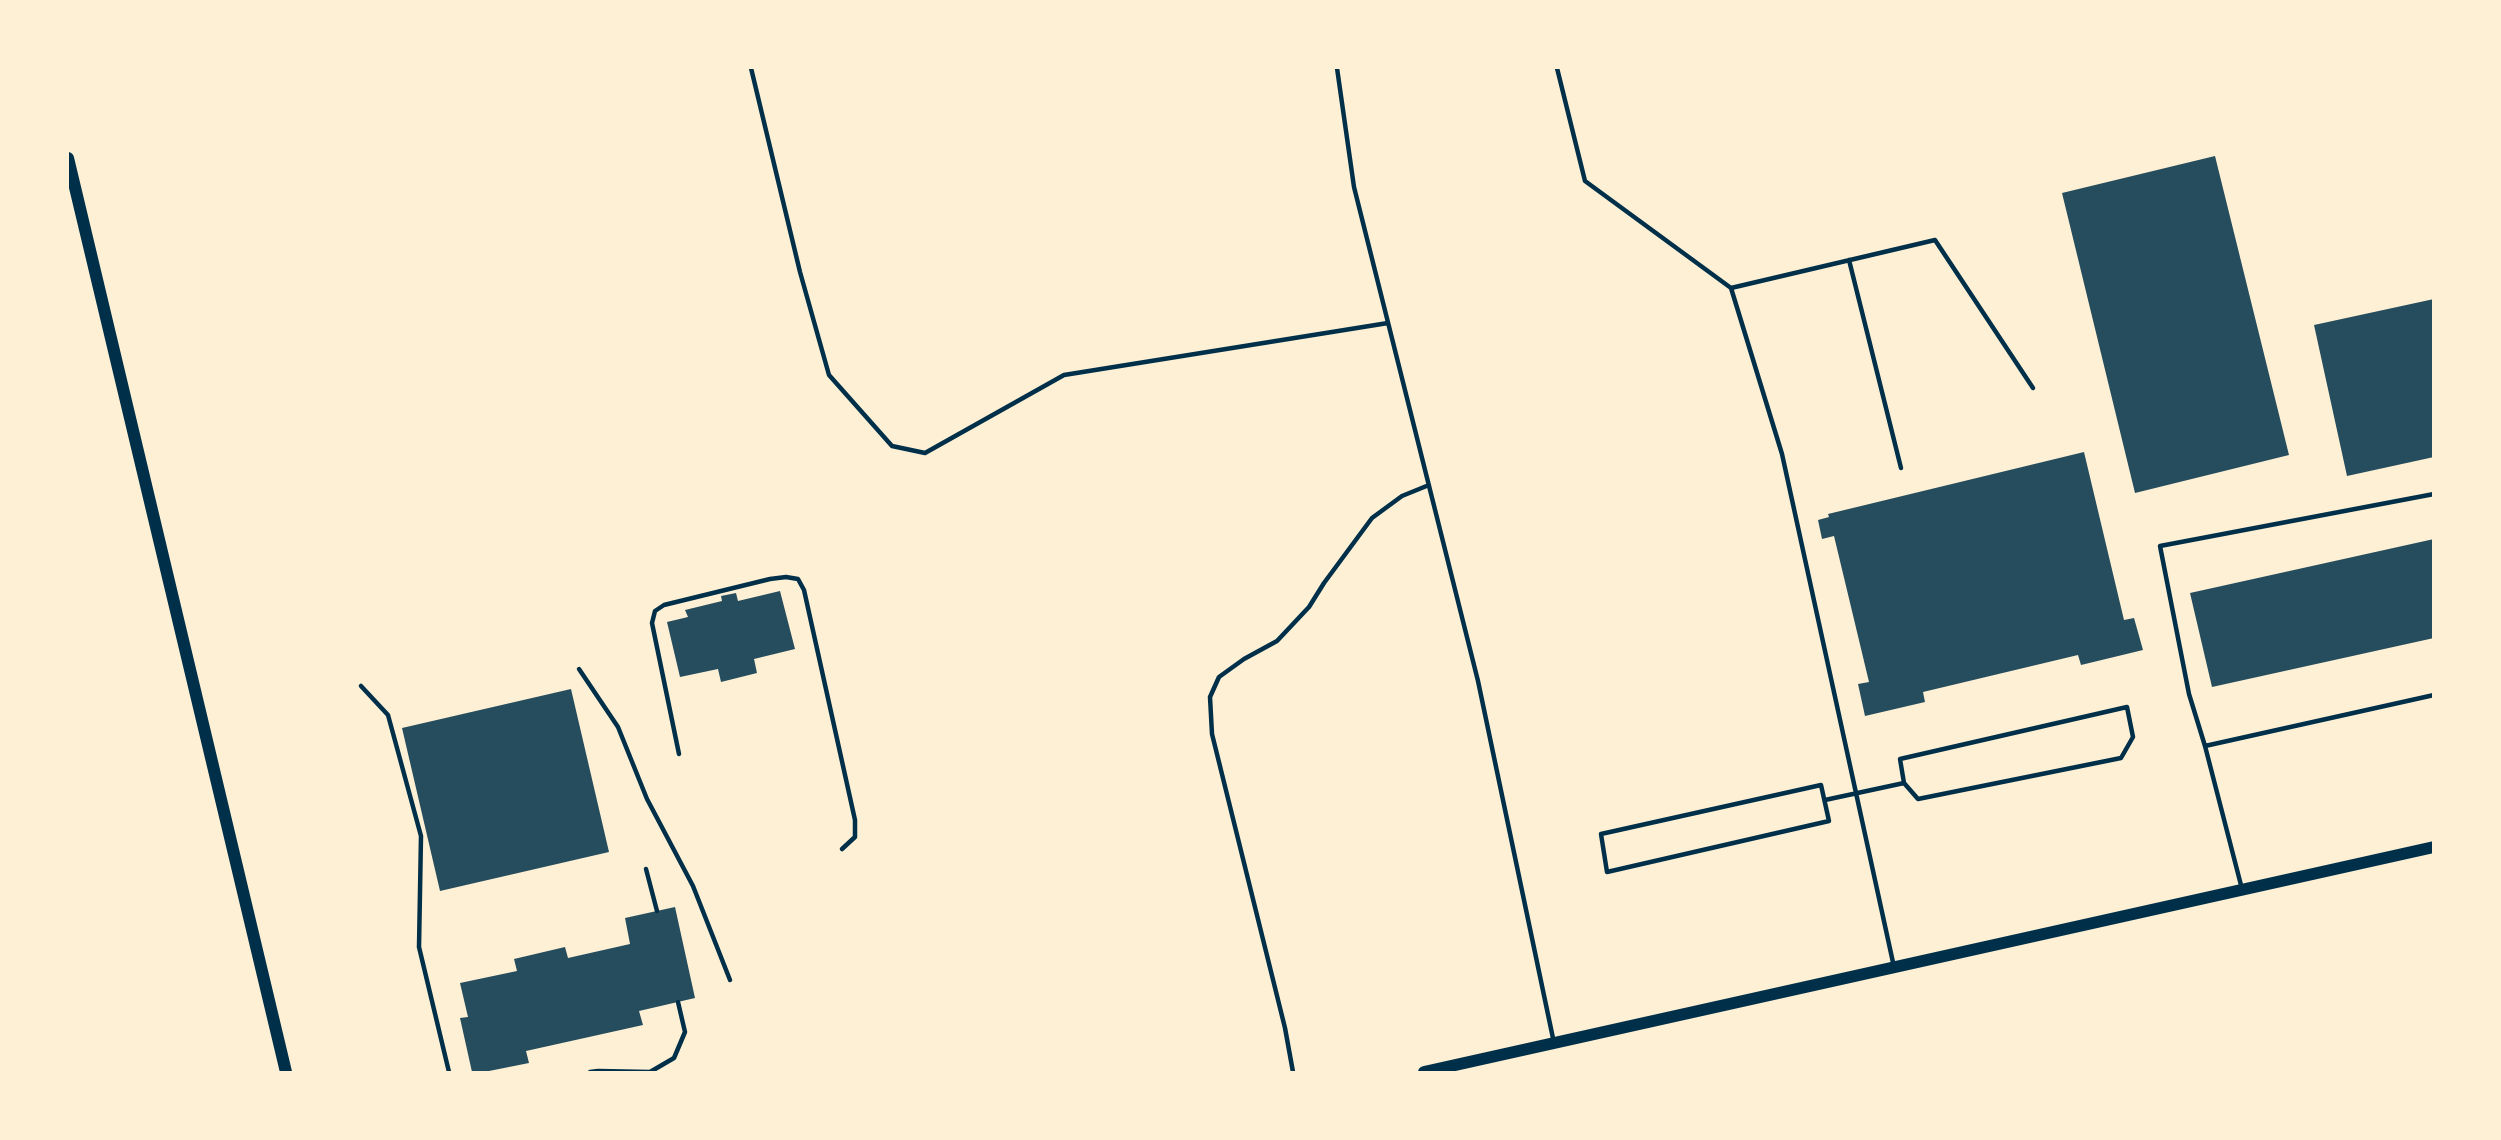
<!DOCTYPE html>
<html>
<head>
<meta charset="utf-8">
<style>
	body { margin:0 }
	#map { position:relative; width:2501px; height:1140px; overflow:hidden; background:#fdf0d5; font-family:Arial,sans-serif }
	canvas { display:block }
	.frame { position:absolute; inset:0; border:69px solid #fdf0d5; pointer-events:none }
</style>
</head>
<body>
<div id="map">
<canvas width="2501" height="1140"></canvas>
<div class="frame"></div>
</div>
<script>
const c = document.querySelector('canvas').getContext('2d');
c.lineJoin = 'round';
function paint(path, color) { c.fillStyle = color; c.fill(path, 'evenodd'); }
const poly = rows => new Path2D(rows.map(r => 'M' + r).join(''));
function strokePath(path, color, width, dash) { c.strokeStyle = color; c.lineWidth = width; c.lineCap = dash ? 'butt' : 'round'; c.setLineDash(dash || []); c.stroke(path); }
paint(poly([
	[2215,156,2289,455,2135,493,2062,193],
	[2434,299,2434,457,2347,476,2314,325],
	[2084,452,2124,620,2134,618,2143,650,2081,665,2078,655,1923,692,1925,702,1865,716,1858,684,1869,682,1834,536,1822,539,1818,520,1829,517,1828,514],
	[2434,539,2434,638,2212,687,2190,593],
	[780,591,795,649,754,659,757,673,721,682,718,669,680,677,667,622,688,617,685,610,722,601,721,596,736,593,738,601],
	[571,689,609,852,440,891,402,728],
	[675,907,695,998,639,1011,643,1025,526,1051,529,1063,484,1072,472,1072,460,1018,468,1017,460,983,517,971,514,959,565,947,568,958,630,944,625,918]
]), '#264d5e');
strokePath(poly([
	[751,68,800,272,829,375,892,446,925,453,1064,375,1388,323],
	[1337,68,1354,187,1478,681,1554,1043],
	[1557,68,1585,181,1731,288,1782,454,1894,967],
	[1849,260,1901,468],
	[1731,288,1935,240,2033,388],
	[579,669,618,727,647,799,693,886,730,980],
	[361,686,388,715,421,836,419,947,449,1072],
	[2127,707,2133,737,2121,758,1918,799,1904,783,1900,759,2127,707],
	[2205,746,2189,694,2160,546,2434,494],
	[679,754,652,623,655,611,664,605,770,579,786,577,798,579,804,590,855,820,855,837,842,849],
	[1821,785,1829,821,1607,872,1601,834,1821,785],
	[1825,800,1904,783],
	[646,869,657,911],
	[2242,889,2205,746,2434,695],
	[590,1072,598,1071,650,1072,674,1058,685,1032,678,1002],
	[1293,1072,1285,1028,1212,734,1210,697,1219,677,1244,659,1277,641,1309,607,1324,583,1372,518,1402,496,1429,485]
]), '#003049', 4.5);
strokePath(poly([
	[68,158,286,1072],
	[1424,1072,2434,847]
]), '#003049', 12);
</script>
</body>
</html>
